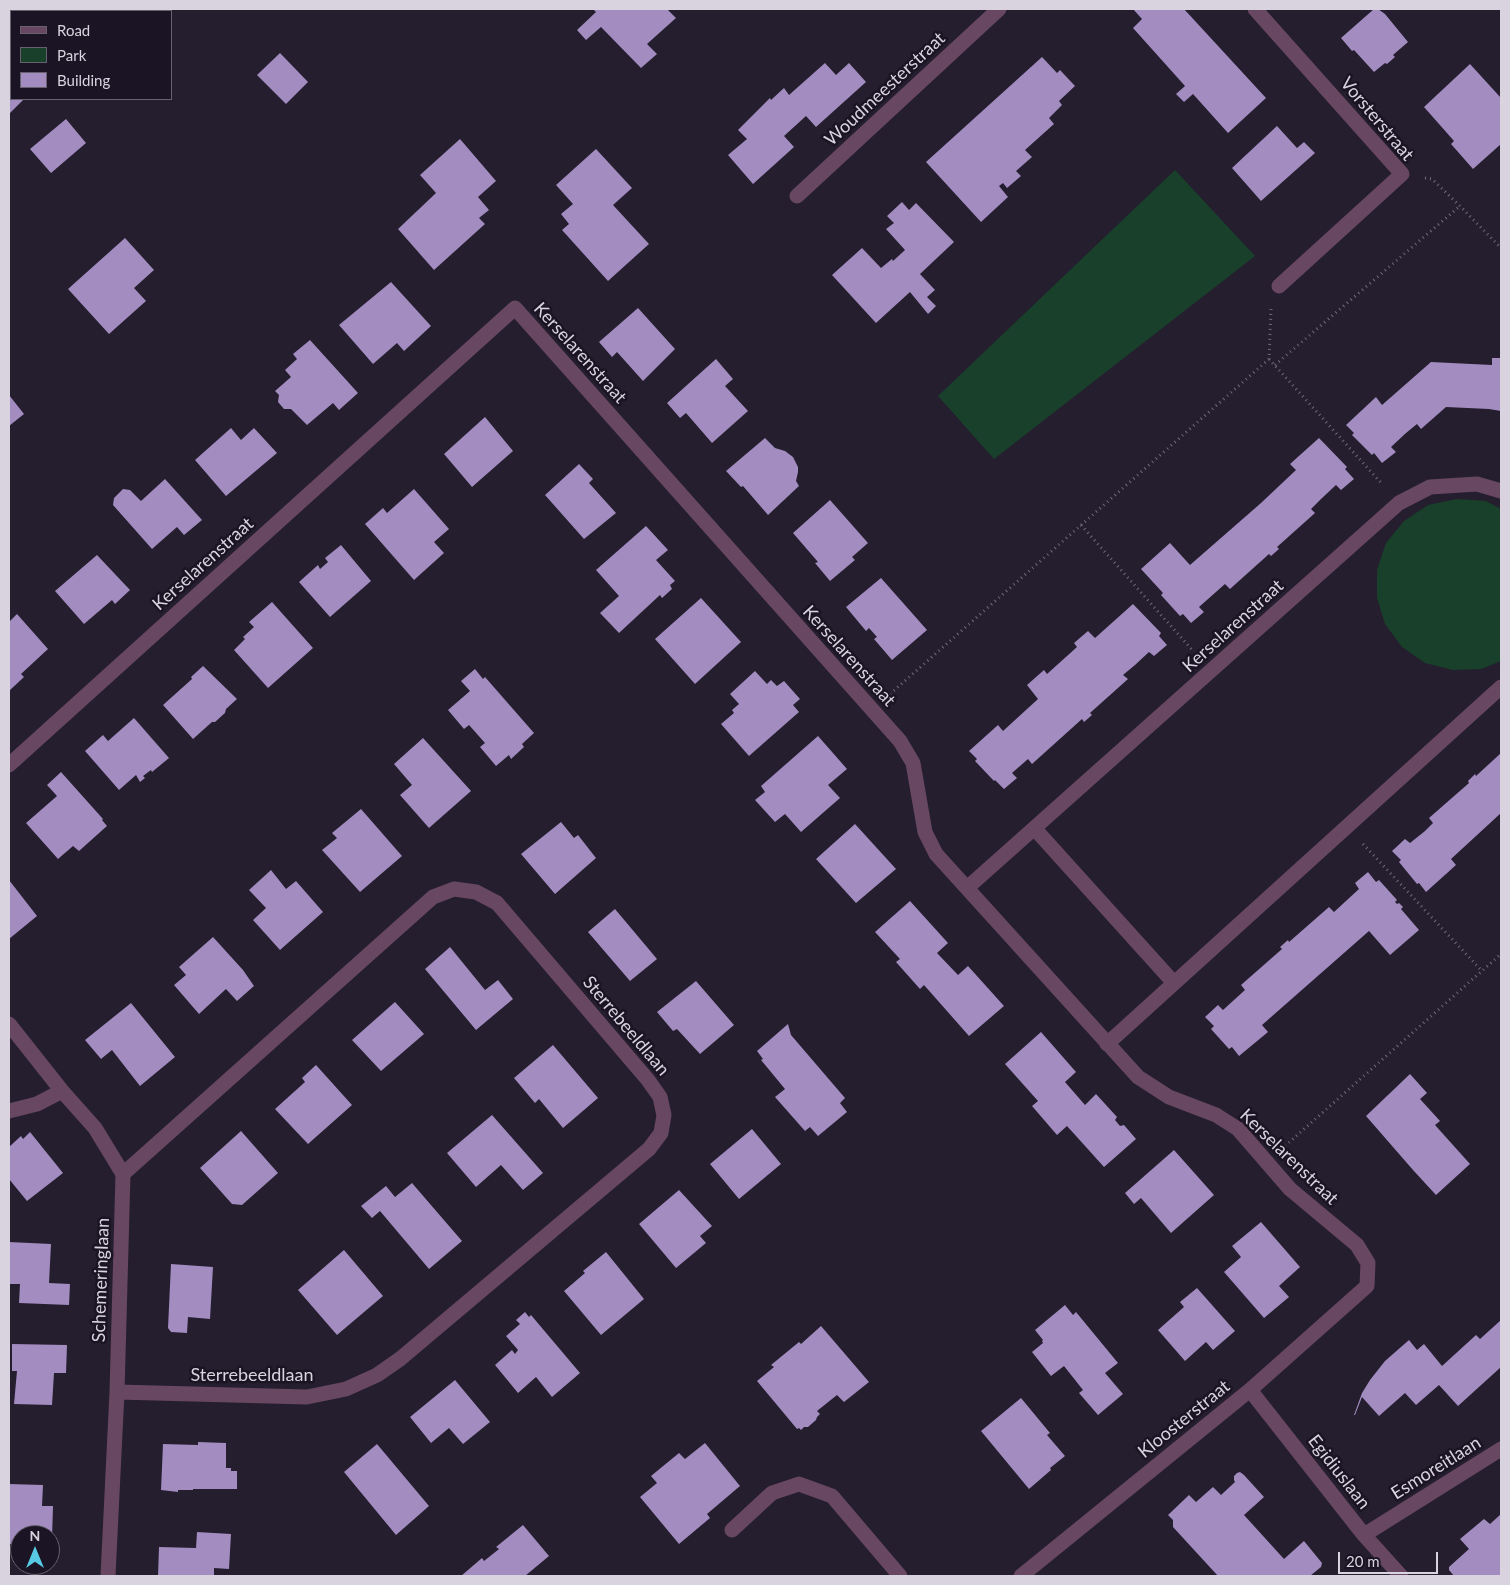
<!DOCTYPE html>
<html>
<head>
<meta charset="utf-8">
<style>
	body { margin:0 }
	#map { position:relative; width:1510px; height:1585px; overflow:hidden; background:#251e2e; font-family:Lato,sans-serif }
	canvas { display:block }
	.frame { position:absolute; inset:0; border:10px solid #d8d3de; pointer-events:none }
	.legend { position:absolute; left:10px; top:10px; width:162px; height:90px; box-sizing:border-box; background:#1b1424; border:1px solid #67606e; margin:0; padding:6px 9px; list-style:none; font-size:15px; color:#d8d3de }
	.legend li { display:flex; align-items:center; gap:10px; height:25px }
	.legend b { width:25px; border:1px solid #67606e }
	.north { position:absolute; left:10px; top:1525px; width:50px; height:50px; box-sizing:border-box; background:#1b1424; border:1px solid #67606e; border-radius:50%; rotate:0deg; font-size:14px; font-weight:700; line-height:20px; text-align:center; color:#d8d3de }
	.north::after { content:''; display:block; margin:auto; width:18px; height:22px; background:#57c9e2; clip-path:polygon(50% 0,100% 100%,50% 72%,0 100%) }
	.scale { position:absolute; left:1338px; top:1552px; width:100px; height:22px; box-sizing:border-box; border:2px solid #d8d3de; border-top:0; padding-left:6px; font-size:15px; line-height:18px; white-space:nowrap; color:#d8d3de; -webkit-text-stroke:4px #1b1424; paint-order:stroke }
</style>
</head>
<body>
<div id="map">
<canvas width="1510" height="1585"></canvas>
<div class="frame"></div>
<ul class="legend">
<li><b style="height:6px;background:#684763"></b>Road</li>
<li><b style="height:14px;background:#18402b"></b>Park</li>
<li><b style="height:14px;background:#a28cc0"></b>Building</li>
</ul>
<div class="north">N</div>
<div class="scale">20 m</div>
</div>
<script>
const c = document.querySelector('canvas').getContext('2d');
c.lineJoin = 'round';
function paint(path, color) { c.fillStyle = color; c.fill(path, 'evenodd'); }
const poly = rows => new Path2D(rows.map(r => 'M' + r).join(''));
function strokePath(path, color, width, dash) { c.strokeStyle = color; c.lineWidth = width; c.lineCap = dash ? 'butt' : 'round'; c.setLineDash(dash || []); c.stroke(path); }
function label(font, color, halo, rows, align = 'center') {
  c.font = font + ' Lato,sans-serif'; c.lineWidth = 5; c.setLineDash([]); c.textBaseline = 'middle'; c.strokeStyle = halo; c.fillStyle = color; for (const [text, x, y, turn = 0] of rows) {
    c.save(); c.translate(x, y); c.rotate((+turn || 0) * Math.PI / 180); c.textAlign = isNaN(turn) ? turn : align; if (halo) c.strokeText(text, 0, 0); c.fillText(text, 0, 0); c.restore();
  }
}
paint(poly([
	[1175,170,1255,256,994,459,938,396],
	[1457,499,1486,501,1501,509,1501,661,1481,669,1453,670,1425,663,1402,647,1385,624,1377,598,1377,570,1386,543,1404,521,1428,505]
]), '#18402b');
paint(poly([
	[105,9,171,9,169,11,108,11],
	[593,9,667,9,676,18,647,44,657,54,641,68,601,27,586,40,577,30,596,12],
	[1133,9,1184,9,1266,98,1228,133,1193,94,1184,102,1176,94,1185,86,1133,28,1142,19],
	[1374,9,1378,9,1385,14,1408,42,1393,55,1395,57,1387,64,1385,63,1374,72,1354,50,1352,51,1341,38],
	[280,53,308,82,286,104,257,75],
	[1042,57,1057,73,1060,70,1075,86,1059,101,1062,105,1049,118,1054,124,1025,150,1032,157,1016,171,1021,176,1007,188,1003,183,999,186,1008,197,981,222,926,162],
	[825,63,836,75,849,63,866,82,816,127,806,116,784,136,794,147,753,184,728,155,747,139,738,130,770,98,771,100,784,88,789,95],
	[1470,64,1501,98,1501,103,1500,105,1501,106,1501,144,1473,169,1451,144,1454,141,1424,107],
	[9,68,11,70,11,99,24,99,9,114],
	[66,119,86,143,51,173,30,149],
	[1277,126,1297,148,1304,142,1315,153,1261,201,1232,168],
	[460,139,496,181,478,197,489,210,479,218,485,224,434,270,398,229,436,193,420,175],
	[596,149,632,188,613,205,649,244,608,281,562,230,569,224,561,214,573,204,556,185],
	[902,202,909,210,916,203,954,242,920,274,935,290,927,297,936,306,928,314,910,292,876,323,832,275,862,248,881,268,892,259,893,261,905,250,886,229,894,223,887,216],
	[125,238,154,270,134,288,146,301,109,334,68,289],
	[391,282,431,326,404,351,397,343,373,364,339,325],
	[638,308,675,349,643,381,617,352,612,357,599,342],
	[310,340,358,393,339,410,333,403,307,425,291,409,284,409,278,402,279,395,275,391,291,377,285,370,297,359,293,354],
	[1492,358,1501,358,1501,411,1489,409,1446,407,1421,429,1417,424,1406,433,1391,447,1396,452,1382,463,1374,453,1372,455,1352,435,1354,433,1346,425,1376,397,1382,405,1431,362,1492,365],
	[716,359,733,379,725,386,748,411,712,443,686,413,680,418,667,403],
	[9,395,24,414,9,426],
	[485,417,513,451,472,487,444,454],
	[231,428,241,440,254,428,277,453,226,496,195,460],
	[765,438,775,448,785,451,793,457,798,467,798,472,796,481,799,486,768,515,743,486,741,487,726,471],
	[1319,438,1347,467,1345,469,1354,479,1341,490,1336,485,1321,499,1311,509,1315,513,1277,547,1279,549,1271,556,1269,554,1230,589,1225,584,1199,607,1204,612,1191,623,1183,614,1180,616,1161,595,1163,593,1141,569,1170,543,1190,565,1261,503,1296,470,1290,464],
	[579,464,593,479,589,483,616,513,584,539,545,495],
	[165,479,202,520,184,535,177,527,152,549,113,505,114,498,123,489,130,490,141,501],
	[414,489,449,529,434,542,444,553,414,580,365,524,383,508,387,513],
	[830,500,868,543,852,557,855,560,830,581,815,563,818,562,793,533],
	[646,526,668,550,656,560,675,581,670,585,672,589,662,598,660,595,619,633,600,613,619,596,596,570],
	[341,545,371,581,330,617,299,582,318,565,320,569,328,562,325,558],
	[97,555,130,590,115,604,112,600,84,624,55,591],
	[881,578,927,630,892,660,874,639,877,637,869,628,866,631,846,607],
	[701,598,741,642,695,684,655,639],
	[272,602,313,648,268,688,234,650,245,639,243,637,254,627,249,622],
	[1133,604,1161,633,1159,636,1167,645,1154,656,1149,652,1135,665,1123,675,1128,679,1090,713,1092,715,1084,722,1082,719,1032,764,1028,759,1012,773,1017,778,1004,789,995,780,994,781,975,761,977,759,969,751,998,725,1003,731,1038,699,1027,685,1044,670,1047,674,1077,647,1074,643,1088,631,1095,638],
	[17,614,48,649,21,674,24,677,9,691,9,622],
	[203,666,237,699,226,709,225,713,215,722,212,722,193,739,163,705,192,679,191,677],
	[475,669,483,679,485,677,534,733,522,744,524,747,511,759,509,755,496,766,480,747,485,743,469,725,464,729,448,710,470,691,461,681],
	[755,671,767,684,771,680,777,686,784,681,800,699,793,705,799,712,749,756,721,724,734,713,732,710,739,704,730,694],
	[134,718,169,758,152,772,151,770,143,776,145,778,140,782,136,775,119,790,85,751,103,735,108,741],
	[818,736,847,769,828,785,840,798,801,832,785,814,775,822,755,800,765,792,761,786],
	[423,738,471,791,429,828,400,795,412,785,394,764],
	[1501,753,1501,813,1451,859,1456,865,1426,892,1419,883,1417,884,1399,862,1401,860,1392,851,1405,839,1410,843,1425,831,1433,823,1429,818,1469,783,1468,781,1475,774,1476,776],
	[61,772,103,819,102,820,107,826,79,851,73,846,58,859,26,823,57,796,47,785],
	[361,809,402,856,360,892,322,850,337,838,332,833],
	[561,822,574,838,578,835,596,858,555,894,521,854],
	[855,824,896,869,856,903,816,859],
	[271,870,286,889,296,881,323,912,280,950,253,920,266,908,249,890],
	[1368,872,1376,882,1379,880,1397,900,1395,902,1397,904,1399,903,1403,907,1401,909,1419,930,1390,955,1369,931,1262,1025,1268,1032,1239,1056,1232,1047,1229,1049,1211,1029,1214,1026,1205,1017,1218,1005,1223,1010,1245,990,1241,985,1282,949,1280,947,1288,940,1289,942,1329,907,1334,912,1359,889,1355,883],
	[9,880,37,916,9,939],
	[910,901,948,943,937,953,958,975,968,966,1004,1006,969,1036,924,985,920,989,896,962,900,959,875,932],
	[615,909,657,959,630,981,588,932],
	[213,937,243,970,254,986,237,1001,226,989,199,1014,174,985,186,975,179,967],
	[450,947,485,990,498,980,513,999,476,1030,425,969],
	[696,981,734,1025,700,1054,677,1029,673,1031,657,1012],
	[395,1002,424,1034,381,1071,352,1040],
	[131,1003,175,1057,140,1086,112,1050,101,1059,85,1040],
	[788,1024,791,1035,845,1098,840,1103,847,1112,818,1136,810,1127,805,1131,775,1097,785,1089,761,1060,763,1059,757,1051],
	[1041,1032,1076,1072,1065,1082,1085,1105,1096,1094,1117,1117,1115,1120,1120,1126,1124,1125,1136,1139,1104,1167,1067,1126,1057,1135,1032,1106,1038,1101,1005,1064],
	[553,1045,598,1098,563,1128,539,1099,535,1103,514,1078],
	[316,1065,352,1105,308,1144,275,1109,305,1082,302,1078],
	[1410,1074,1427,1093,1420,1099,1440,1121,1435,1125,1470,1164,1436,1195,1413,1170,1366,1116],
	[492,1115,543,1173,523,1190,501,1165,476,1187,447,1153],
	[752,1129,781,1164,739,1199,710,1164],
	[241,1131,278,1173,242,1205,232,1204,200,1168],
	[30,1132,63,1173,27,1201,9,1179,9,1147,21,1136,23,1139],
	[1174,1150,1214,1195,1171,1233,1141,1198,1134,1204,1125,1193],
	[412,1183,462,1241,429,1269,380,1211,372,1218,361,1206,386,1186,395,1197],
	[679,1190,712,1226,700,1236,706,1243,676,1268,639,1224],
	[1261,1222,1300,1267,1279,1286,1289,1297,1264,1318,1224,1272,1241,1257,1232,1246],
	[9,1242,51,1244,49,1283,70,1284,69,1305,19,1303,20,1284,9,1284],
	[344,1250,383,1296,337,1335,298,1290],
	[606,1252,644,1299,601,1335,564,1291,585,1273,583,1271],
	[171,1264,213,1267,210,1319,188,1317,187,1333,171,1332,168,1328],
	[1197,1288,1235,1331,1213,1350,1206,1342,1185,1361,1158,1330,1184,1307,1180,1302],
	[1065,1305,1073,1315,1076,1312,1118,1363,1105,1373,1123,1394,1098,1415,1079,1393,1083,1390,1064,1366,1051,1376,1032,1352,1043,1343,1042,1341,1043,1340,1035,1330],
	[525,1312,529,1317,531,1315,580,1373,552,1397,536,1377,518,1393,495,1365,512,1350,515,1354,518,1350,506,1336,520,1324,516,1320],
	[1501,1320,1501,1367,1458,1406,1439,1385,1416,1405,1405,1393,1379,1416,1362,1397,1355,1415,1354,1415,1362,1393,1370,1380,1385,1361,1409,1340,1417,1350,1424,1344,1442,1366,1476,1335,1480,1339],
	[821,1326,869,1382,844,1402,837,1395,817,1411,820,1414,817,1417,816,1420,808,1427,804,1427,801,1430,799,1428,797,1429,757,1381,774,1367,771,1365,799,1342,801,1344],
	[12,1344,67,1345,66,1373,54,1373,52,1405,14,1404,17,1371,12,1371],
	[455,1380,490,1422,463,1444,449,1428,431,1443,410,1417],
	[1021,1398,1050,1433,1047,1435,1065,1456,1050,1468,1051,1470,1029,1489,981,1431],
	[198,1442,226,1443,226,1468,231,1468,231,1471,237,1471,237,1489,193,1489,193,1490,178,1490,178,1492,161,1490,163,1444,198,1445],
	[705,1443,740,1486,707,1514,710,1518,679,1544,640,1497,657,1483,651,1476,679,1453,685,1459],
	[377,1444,429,1506,396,1535,344,1472],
	[1240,1472,1244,1475,1264,1497,1244,1515,1284,1559,1304,1541,1322,1563,1321,1567,1310,1576,1218,1576,1173,1527,1173,1520,1168,1515,1189,1495,1196,1502,1213,1487,1221,1495,1235,1482,1234,1480,1234,1476,1237,1473],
	[9,1484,43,1485,42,1506,53,1506,52,1539,50,1539,50,1535,20,1535,20,1544,9,1544],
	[1501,1514,1501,1576,1454,1576,1449,1570,1449,1567,1469,1549,1460,1539,1484,1519,1490,1524],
	[523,1525,549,1556,525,1576,521,1576,520,1575,518,1576,461,1576,482,1558,484,1561,499,1549,496,1547],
	[197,1532,231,1534,229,1569,214,1568,214,1576,158,1576,159,1547,196,1548]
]), '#a28cc0');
strokePath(poly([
	[1425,178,1432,179,1460,206,1501,248],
	[1269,359,1383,485],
	[1275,365,1460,206],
	[1081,525,1194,652],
	[890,694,1269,359,1271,309],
	[1363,844,1482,971],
	[1285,1146,1501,954]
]), '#726b79', 3, [1, 4]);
strokePath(poly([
	[1035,829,1174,983],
	[9,1111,37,1104,62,1091],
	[732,1530,772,1493,799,1484,832,1496,900,1576]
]), '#684763', 15);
strokePath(poly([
	[1255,9,1402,174,1279,286],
	[797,196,999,9],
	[9,765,515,308,900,741,913,763,925,832,936,854,1138,1077,1169,1097,1216,1115,1238,1129,1290,1189,1357,1245,1368,1263,1367,1286,1250,1390,1021,1576],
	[967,888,1399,503,1430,487,1477,484,1501,491],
	[9,1024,62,1091,95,1128,123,1174,117,1392,108,1576],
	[1107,1044,1501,687],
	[1250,1390,1364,1535,1401,1576],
	[117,1392,307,1397,346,1389,377,1375,400,1359,649,1149,661,1133,664,1115,660,1097,648,1080,497,903,476,892,454,889,433,897,123,1174],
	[1364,1535,1501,1449]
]), '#684763', 15);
label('18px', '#d8d3de', '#1b1424', [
	["Woudmeesterstraat",885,89,-43],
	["Vorsterstraat",1377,119,50],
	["Kerselarenstraat",580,353,48],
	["Kerselarenstraat",203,564,-42],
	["Kerselarenstraat",1233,626,-42],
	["Kerselarenstraat",849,656,48],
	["Sterrebeeldlaan",626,1026,50],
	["Kerselarenstraat",1289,1157,44],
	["Schemeringlaan",101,1280,-88],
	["Sterrebeeldlaan",252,1375],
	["Kloosterstraat",1184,1419,-39],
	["Esmoreitlaan",1436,1468,-32],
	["Egidiuslaan",1339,1472,52]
]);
</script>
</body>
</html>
